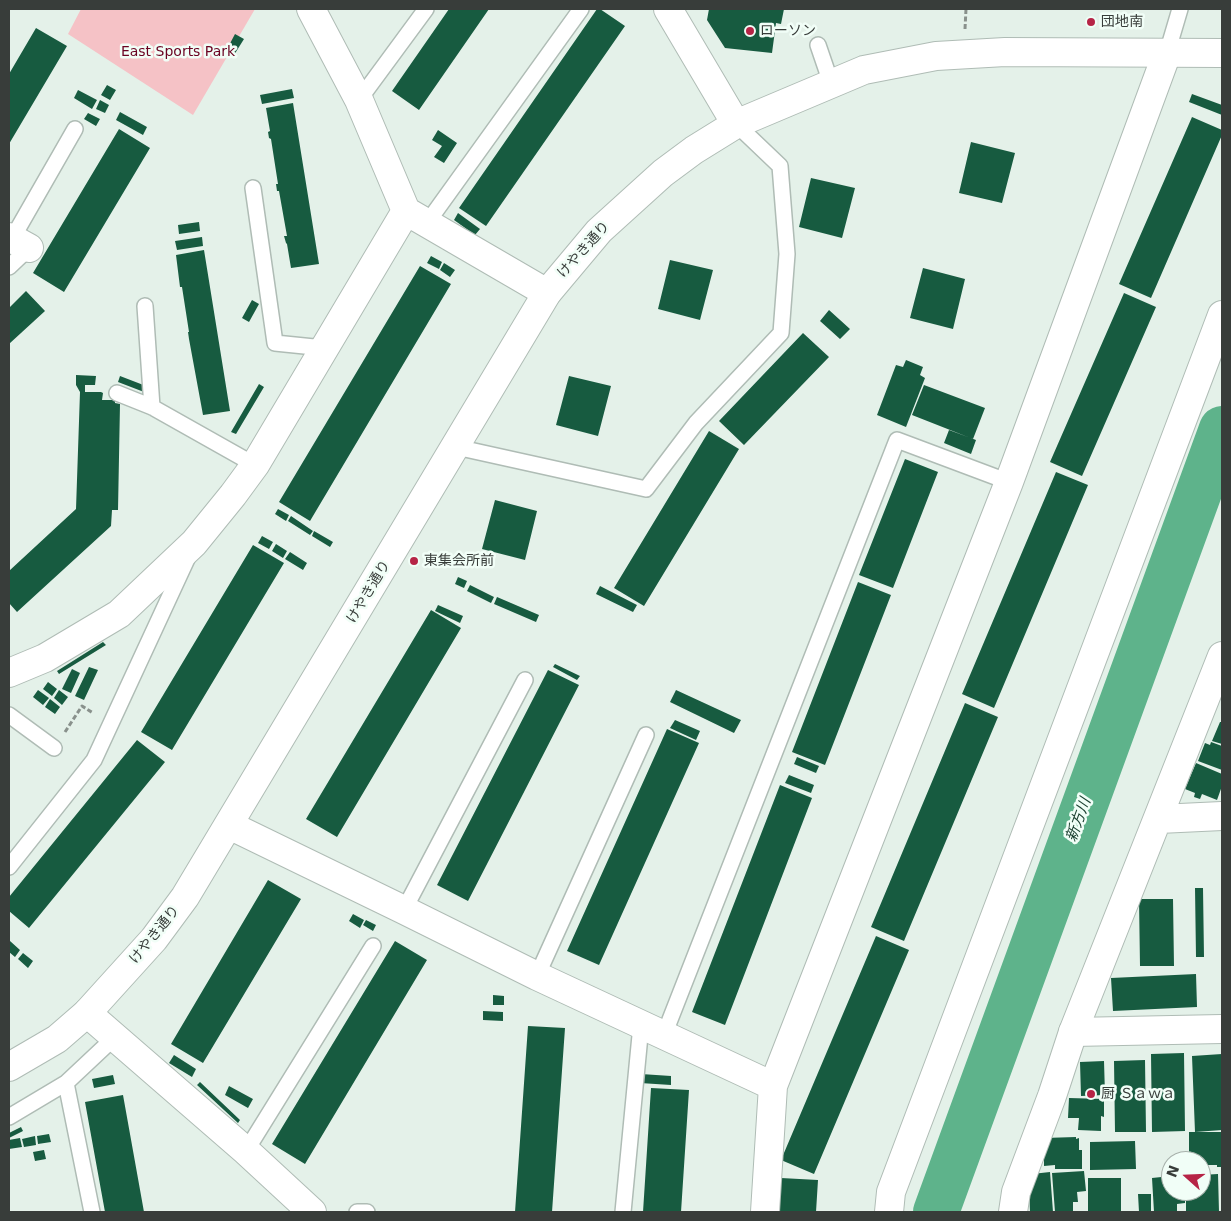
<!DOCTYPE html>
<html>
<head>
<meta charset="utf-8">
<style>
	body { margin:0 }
	#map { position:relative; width:1231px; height:1221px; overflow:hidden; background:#e4f1e9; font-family:"DejaVu Sans",sans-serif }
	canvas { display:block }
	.frame { position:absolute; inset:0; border:10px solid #383d3a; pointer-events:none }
	.north { position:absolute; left:1161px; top:1151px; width:50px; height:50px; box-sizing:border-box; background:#f1fef7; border:1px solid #a7b1ab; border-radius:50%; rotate:290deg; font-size:14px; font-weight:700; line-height:20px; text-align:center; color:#383d3a }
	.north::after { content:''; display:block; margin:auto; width:18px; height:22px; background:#b62446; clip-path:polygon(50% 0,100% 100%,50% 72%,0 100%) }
</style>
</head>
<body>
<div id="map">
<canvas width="1231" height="1221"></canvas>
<div class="frame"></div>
<div class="north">N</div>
</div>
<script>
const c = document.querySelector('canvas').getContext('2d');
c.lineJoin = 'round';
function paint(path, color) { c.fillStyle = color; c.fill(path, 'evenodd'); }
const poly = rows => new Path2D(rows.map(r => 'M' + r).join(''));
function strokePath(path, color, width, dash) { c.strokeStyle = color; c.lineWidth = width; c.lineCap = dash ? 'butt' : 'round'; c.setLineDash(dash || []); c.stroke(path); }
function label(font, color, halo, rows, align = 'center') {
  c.font = font + ' "DejaVu Sans","Noto Sans JP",sans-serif'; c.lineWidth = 5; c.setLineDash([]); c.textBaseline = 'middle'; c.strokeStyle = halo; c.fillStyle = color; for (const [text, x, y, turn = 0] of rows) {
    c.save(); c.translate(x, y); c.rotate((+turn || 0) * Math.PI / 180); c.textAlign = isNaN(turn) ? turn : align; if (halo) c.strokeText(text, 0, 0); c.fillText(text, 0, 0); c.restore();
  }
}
paint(poly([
	[81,9,255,9,193,115,68,34]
]), '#f5c2c6');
strokePath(poly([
	[936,1212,1222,429]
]), '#5eb38b', 46);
paint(poly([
	[449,9,489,9,419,110,392,91],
	[597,9,600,9,625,26,486,226,459,208],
	[709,9,784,9,781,24,776,23,772,53,725,48,707,20],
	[36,28,67,46,9,144,9,74],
	[235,34,244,39,234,55,226,51],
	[107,85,116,90,110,100,101,95],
	[292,89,294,98,262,104,260,95],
	[78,90,97,100,92,109,74,98],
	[1192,94,1222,105,1222,115,1189,102],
	[100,100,109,105,105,113,96,109],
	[293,103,319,264,291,268,287,244,286,243,284,236,287,236,279,191,277,191,276,184,278,184,271,139,269,138,268,132,270,131,266,108],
	[120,112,147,127,143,135,116,120],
	[88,113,100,119,96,126,84,119],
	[1192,117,1222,130,1222,135,1151,298,1119,284],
	[119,129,150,148,64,292,33,273],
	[438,130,457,143,444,163,434,157,442,146,432,140],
	[971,142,1015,153,1002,203,959,193],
	[811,178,855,188,842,238,799,227],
	[458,213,480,229,475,235,454,220],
	[199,222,200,231,179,234,178,225],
	[202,237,203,246,177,250,175,241],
	[204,250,230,411,203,415,189,339,188,332,189,332,182,287,180,287,176,255],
	[431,256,442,262,439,269,427,263],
	[670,260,713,270,700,320,658,309],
	[444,263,455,270,450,277,440,270],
	[420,266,451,284,310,521,279,502],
	[923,268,965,279,953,329,910,318],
	[26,291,45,311,9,344,9,308],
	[1124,293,1156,307,1082,476,1050,462],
	[252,300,259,304,249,322,242,318],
	[829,310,850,329,840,339,820,321],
	[803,333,829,357,744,445,719,421],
	[906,360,923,367,920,375,925,378,906,427,877,415,896,365,903,367],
	[76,375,96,376,95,385,85,385,85,392,101,392,103,393,102,400,115,400,115,403,120,404,118,510,112,510,111,526,17,612,9,603,9,571,76,509,80,392,76,385],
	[120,376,146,386,144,392,118,382],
	[569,376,611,386,598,436,556,425],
	[259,384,264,387,236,434,231,432],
	[924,385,985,408,973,439,912,415],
	[949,430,976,440,971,454,944,443],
	[709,431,739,449,644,606,614,588],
	[905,459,938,472,893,588,859,575],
	[1056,472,1088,485,994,708,962,694],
	[495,500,537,511,525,560,482,549],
	[278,509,289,515,286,521,275,514],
	[291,516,313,531,310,535,288,521],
	[314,531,333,542,330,547,312,536],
	[262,536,273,542,269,549,258,543],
	[276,544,287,551,283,558,272,551],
	[253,545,284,563,172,750,141,732],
	[290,552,307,563,303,570,285,559],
	[458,577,467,581,464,588,455,584],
	[858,582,891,595,825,765,792,752],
	[470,585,494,597,491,603,467,591],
	[600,586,637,605,633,612,596,594],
	[497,597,539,615,536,622,494,604],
	[438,605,463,616,460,623,435,611],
	[431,610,461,628,337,837,306,819],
	[103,642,106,645,59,674,57,671],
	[555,664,580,676,577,680,553,667],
	[89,667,98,670,84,700,75,696],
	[72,669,80,673,71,693,62,689],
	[548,670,579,685,468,901,437,885],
	[48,682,57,689,52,696,43,689],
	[38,690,49,698,43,705,33,697],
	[59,690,68,697,62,705,54,698],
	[676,690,741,720,734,733,670,702],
	[50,699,60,707,55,714,45,707],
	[965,703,998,717,904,941,871,927],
	[675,720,700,731,696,740,670,728],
	[1220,722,1222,722,1222,744,1212,741],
	[667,729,699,743,599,965,567,951],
	[137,740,165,762,29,928,9,911,9,897],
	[1211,742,1222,746,1222,770,1198,761,1205,743,1210,745],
	[797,757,819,766,816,773,794,764],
	[1196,763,1222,774,1222,786,1217,800,1202,794,1200,799,1194,797,1195,793,1185,789],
	[789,775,814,785,811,793,785,783],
	[780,785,812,798,725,1025,692,1012],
	[268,880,301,899,203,1063,171,1044],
	[1195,888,1203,888,1204,957,1196,957],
	[1139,899,1173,899,1174,966,1140,966],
	[353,914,364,920,360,928,349,921],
	[366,920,376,925,373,931,363,925],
	[876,936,909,950,814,1174,781,1160],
	[10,941,20,950,15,957,9,952,9,944],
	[395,941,427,960,305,1164,272,1144],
	[23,953,33,961,28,968,18,959],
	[1196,974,1197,1007,1113,1011,1111,978],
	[493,995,504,996,504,1005,493,1005],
	[483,1011,503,1012,503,1021,483,1020],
	[528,1026,565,1028,552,1212,515,1212],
	[1184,1053,1185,1131,1152,1132,1151,1054],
	[1222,1054,1222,1130,1195,1132,1192,1056],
	[174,1055,196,1069,192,1077,169,1063],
	[1145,1060,1146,1132,1115,1132,1114,1061],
	[1104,1061,1105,1095,1081,1096,1080,1062],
	[641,1074,671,1076,671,1085,640,1083],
	[113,1075,115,1084,94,1088,92,1079],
	[200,1082,240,1120,238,1123,197,1085],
	[229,1086,253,1099,248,1108,225,1095],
	[651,1088,689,1090,681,1212,643,1212],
	[123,1095,144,1212,105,1212,85,1102],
	[1069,1098,1104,1099,1104,1117,1101,1116,1101,1131,1078,1130,1079,1118,1068,1118],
	[21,1127,23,1131,9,1138,9,1133],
	[1189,1132,1222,1132,1222,1167,1217,1167,1217,1165,1201,1165,1201,1161,1189,1161],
	[49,1134,51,1142,38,1144,37,1136],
	[35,1136,36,1145,24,1147,22,1139],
	[1076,1137,1076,1139,1079,1138,1079,1150,1082,1150,1082,1169,1055,1169,1055,1165,1044,1166,1044,1138],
	[20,1138,22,1147,9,1149,9,1140],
	[1135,1141,1136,1169,1090,1170,1090,1142],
	[44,1150,46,1159,35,1161,33,1152],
	[1084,1171,1086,1191,1077,1192,1078,1202,1073,1202,1073,1212,1055,1212,1052,1173],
	[1050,1172,1053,1212,1030,1212,1029,1186,1032,1174],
	[1218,1174,1219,1212,1186,1211,1186,1191,1201,1191,1201,1175],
	[1171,1176,1171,1191,1185,1191,1185,1203,1177,1204,1177,1212,1154,1212,1152,1178],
	[781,1178,818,1180,816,1212,779,1212],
	[1088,1178,1121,1178,1121,1212,1088,1212],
	[1138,1194,1151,1194,1151,1212,1139,1212]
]), '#175b40');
const service = poly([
	[818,45,831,83],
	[1167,53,1180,9],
	[359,100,426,9],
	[253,188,275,343,324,348],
	[427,223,581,9],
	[12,239,75,129],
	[9,267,29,248],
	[145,306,152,407],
	[117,393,152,407,255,465],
	[456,447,646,489,696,423,781,333,787,254,780,166,736,124],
	[9,715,54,748],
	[9,867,94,760,187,559],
	[404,910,525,680],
	[537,976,646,735],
	[664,1035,897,440,1009,482],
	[66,1083,92,1212],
	[9,1117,66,1083,115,1037],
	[246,1151,373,946],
	[357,1212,367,1212],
	[623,1212,641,1025]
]);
const minor = poly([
	[311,9,359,100,406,211,547,293],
	[9,237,29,248],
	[9,673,45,658,119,614,194,543,233,495,255,465,406,211],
	[1159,819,1222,816],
	[229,825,404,910,537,976,773,1086],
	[87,1013,246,1151,312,1212],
	[765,1212,773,1086,1009,482,1167,53],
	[889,1212,891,1192,1222,315],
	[1013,1212,1016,1192,1052,1096,1073,1032,1222,656]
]);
const tertiary = poly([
	[668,9,736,124],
	[1073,1032,1222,1029],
	[9,1067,57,1039,87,1013,154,939,185,897,547,293,599,231,663,173,694,150,736,124,864,70,936,56,1005,52,1222,53]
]);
strokePath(service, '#afbcb5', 18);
strokePath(minor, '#afbcb5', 30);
strokePath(tertiary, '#afbcb5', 30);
strokePath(poly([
	[965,29,966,9],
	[65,732,82,706,93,713]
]), '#89918c', 3, [5, 2.5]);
strokePath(service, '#fff', 15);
strokePath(minor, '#fff', 28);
strokePath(tertiary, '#fff', 28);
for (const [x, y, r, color] of [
	[1091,22,5,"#b62446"],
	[750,31,5,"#b62446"],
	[414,561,5,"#b62446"],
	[1091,1094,5,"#b62446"]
]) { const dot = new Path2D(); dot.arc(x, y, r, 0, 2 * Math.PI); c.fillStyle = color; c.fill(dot); strokePath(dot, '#f1fef7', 2); }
label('14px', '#383d3a', '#f1fef7', [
	["団地南",1101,22],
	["ローソン",760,31],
	["東集会所前",424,561],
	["厨 Ｓａｗａ",1101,1094]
], 'left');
label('14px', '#6a0221', '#f1fef7', [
	["East Sports Park",178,52]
]);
label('14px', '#383d3a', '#f1fef7', [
	["けやき通り",584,250,-48],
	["けやき通り",369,592,-59],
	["けやき通り",155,935,-51]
]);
label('italic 15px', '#183d2d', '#f1fef7', [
	["新方川",1079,820,-70]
]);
</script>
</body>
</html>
